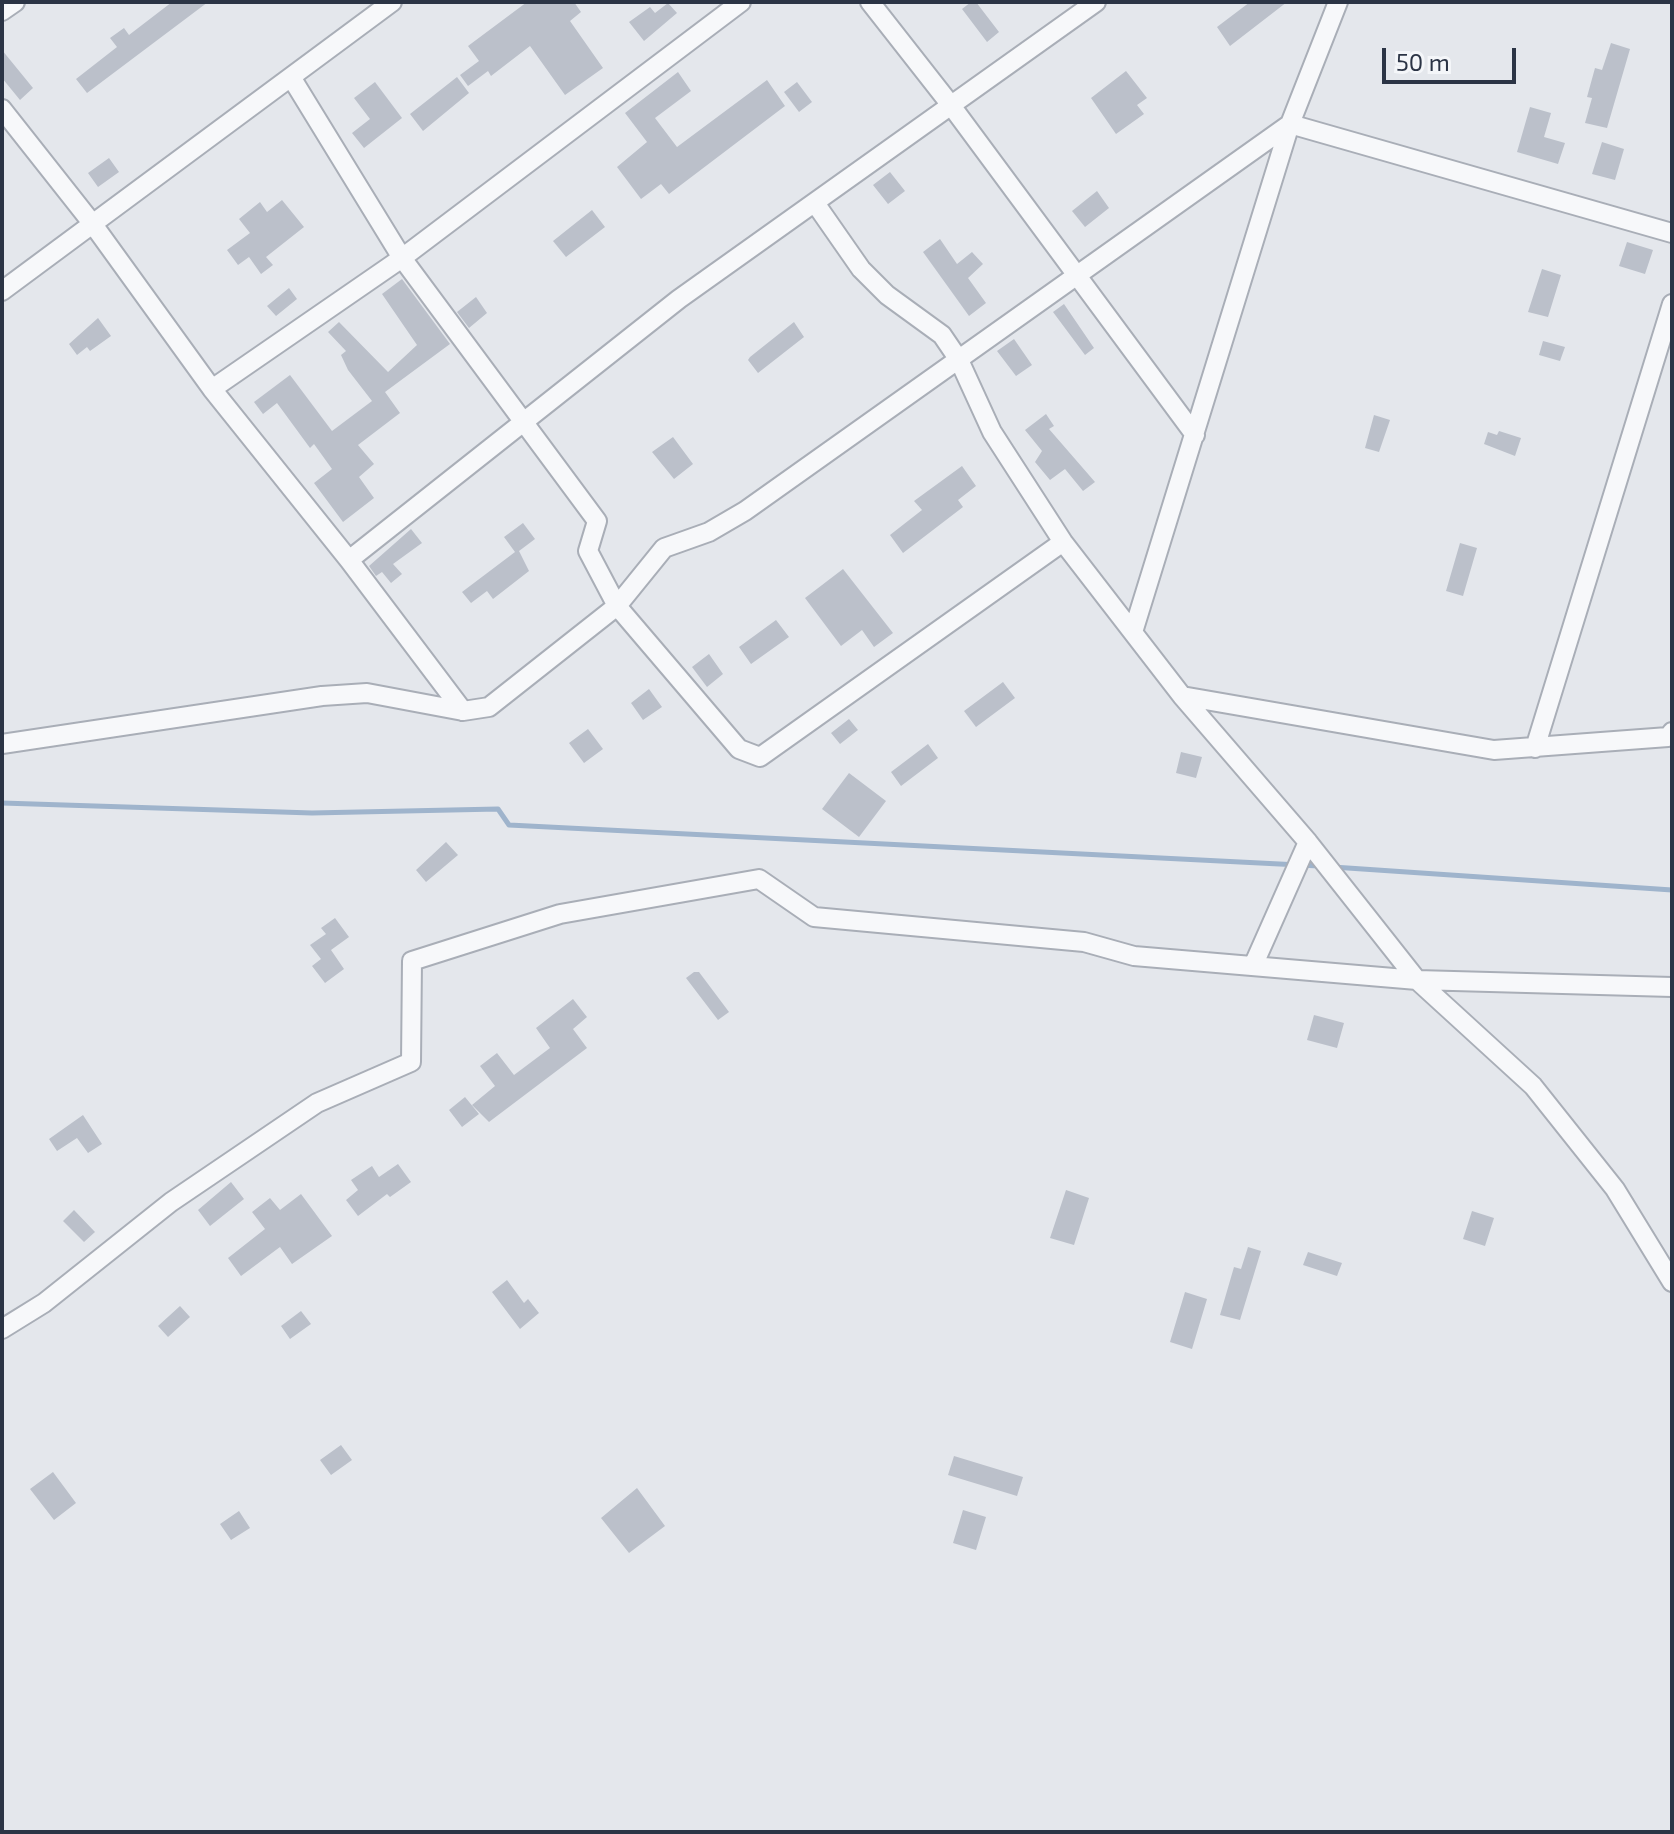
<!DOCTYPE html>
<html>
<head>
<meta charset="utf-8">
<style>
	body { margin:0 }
	#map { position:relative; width:1674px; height:1834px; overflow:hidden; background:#e4e7ec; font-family:"Exo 2",sans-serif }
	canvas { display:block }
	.frame { position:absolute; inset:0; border:4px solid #2b3445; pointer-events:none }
	.scale { position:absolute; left:1382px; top:48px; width:134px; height:36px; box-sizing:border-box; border:4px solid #2b3445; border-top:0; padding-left:10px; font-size:24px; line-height:28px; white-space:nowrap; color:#2b3445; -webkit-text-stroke:6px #f4f6f9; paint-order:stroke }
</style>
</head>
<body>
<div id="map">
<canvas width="1674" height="1834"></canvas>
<div class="frame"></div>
<div class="scale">50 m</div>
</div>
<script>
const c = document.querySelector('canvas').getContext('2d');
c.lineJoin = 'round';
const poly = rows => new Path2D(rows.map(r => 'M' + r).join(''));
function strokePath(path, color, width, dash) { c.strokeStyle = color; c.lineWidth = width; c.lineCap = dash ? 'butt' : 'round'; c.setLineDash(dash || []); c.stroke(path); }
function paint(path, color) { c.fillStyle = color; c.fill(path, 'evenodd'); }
strokePath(poly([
	[2,803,312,813,498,809,509,825,1319,866],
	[1333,867,1672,890]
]), '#9fb4cc', 5);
paint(poly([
	[172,2,208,2,87,93,76,79,117,47,110,38,124,28,129,35],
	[527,2,574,2,581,12,570,21,603,68,565,95,530,46,491,76,488,71,468,86,460,75,479,61,468,46],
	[971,2,976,2,999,32,987,42,962,9],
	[1250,2,1287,2,1230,46,1217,27],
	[668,3,677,13,644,41,629,22,650,7,655,13],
	[1611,43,1630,49,1607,128,1585,123,1592,98,1587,97,1595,68,1602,70],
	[2,50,33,88,20,100,2,78],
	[1126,71,1147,98,1137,105,1144,114,1116,134,1091,98],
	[678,72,691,91,655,118,677,147,767,80,785,106,669,194,661,184,641,199,617,167,647,142,625,113],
	[457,77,469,93,423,131,410,114],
	[375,82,402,118,364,148,352,133,370,119,354,98],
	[797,82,812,102,799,112,784,92],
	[1530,107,1551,113,1544,137,1565,143,1558,164,1517,152],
	[1602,142,1624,149,1615,180,1592,174],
	[109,158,119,172,98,187,88,173],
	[890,172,905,191,888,204,873,185],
	[1097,191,1109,208,1085,227,1072,211],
	[282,200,304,227,266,257,273,265,261,274,249,257,238,265,227,250,250,233,239,219,260,202,267,212],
	[592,210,605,227,566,257,553,241],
	[940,239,957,264,972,252,983,264,968,278,986,303,969,316,923,252],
	[1627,242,1653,250,1645,274,1619,266],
	[1542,269,1561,275,1548,317,1528,312],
	[402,279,450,344,385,392,400,413,358,445,374,464,359,477,374,498,343,522,314,483,332,469,314,444,310,448,277,403,263,414,254,402,290,375,332,431,372,401,348,370,341,355,346,351,328,332,339,322,388,372,417,345,382,294],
	[289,288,297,299,276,316,267,306],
	[476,297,487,313,469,328,457,312],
	[1064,304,1094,348,1085,355,1053,312],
	[98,318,111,336,90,351,87,347,77,355,69,344],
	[794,322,804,337,758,373,748,360,750,357],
	[1014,339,1032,365,1016,376,997,351],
	[1543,341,1565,347,1560,361,1539,355],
	[1046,414,1054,426,1049,429,1095,482,1083,491,1065,469,1050,480,1035,462,1042,451,1025,430],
	[1374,415,1390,420,1379,452,1365,448],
	[1499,431,1521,438,1515,456,1484,444,1488,432,1497,435],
	[673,437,693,464,674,479,652,452],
	[962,466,976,486,958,500,963,507,903,553,890,535,922,510,914,501],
	[523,523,535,539,519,551,529,571,493,599,487,591,471,603,462,592,515,552,504,537],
	[411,529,422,543,393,564,402,574,391,583,382,572,376,576,369,566],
	[1460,543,1477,548,1463,596,1446,591],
	[843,569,893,633,874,647,862,630,841,646,805,598],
	[776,620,789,637,751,664,739,647],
	[709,654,723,674,707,687,692,667],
	[1003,682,1015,698,976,727,964,711],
	[649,689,662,707,643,720,631,703],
	[849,719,858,730,840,744,831,733],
	[588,729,603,749,584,763,569,743],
	[928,744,938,758,901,786,891,772],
	[1181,752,1202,757,1196,778,1176,773],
	[849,773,886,801,859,837,822,809],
	[446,842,458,855,426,882,416,870],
	[335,918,349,937,331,950,344,969,325,983,312,966,321,959,310,945,326,934,321,928],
	[694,972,699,972,729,1012,718,1020,686,978],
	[573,999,587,1017,573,1029,587,1048,489,1122,472,1105,495,1086,480,1066,497,1053,514,1075,550,1048,536,1028],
	[1314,1015,1344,1023,1337,1048,1307,1040],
	[465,1097,479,1114,462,1127,449,1110],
	[83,1115,102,1144,88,1153,77,1138,57,1151,49,1139],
	[398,1164,411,1182,390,1197,387,1194,358,1216,346,1200,358,1190,351,1180,372,1166,379,1177],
	[231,1182,244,1199,210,1226,198,1210],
	[1066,1190,1089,1198,1074,1245,1050,1238],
	[301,1194,332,1236,292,1264,280,1247,241,1276,228,1258,265,1229,252,1212,270,1198,280,1210],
	[74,1210,95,1232,84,1242,63,1221],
	[1472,1211,1494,1218,1485,1246,1463,1239],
	[1248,1247,1261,1251,1240,1320,1220,1315,1234,1267,1241,1269],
	[1308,1252,1342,1263,1337,1276,1303,1265],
	[507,1280,524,1303,528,1299,539,1313,520,1329,492,1292],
	[1185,1292,1207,1299,1192,1349,1170,1342],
	[180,1306,190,1317,168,1337,158,1326],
	[301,1311,311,1324,290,1339,281,1326],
	[341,1445,352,1460,331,1475,320,1460],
	[954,1456,1023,1477,1017,1496,948,1475],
	[53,1472,76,1503,54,1520,30,1489],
	[637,1488,665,1526,629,1553,601,1518],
	[963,1510,986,1517,976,1550,953,1543],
	[239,1511,250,1528,231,1540,220,1524]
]), '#bbc0ca');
const minor = poly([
	[870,2,950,104,1195,435],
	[2,11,15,2],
	[291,77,402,258,597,521,588,551,617,606,739,749,760,757,1063,542],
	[2,109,92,223,212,389,349,560,463,711,489,707,617,606,664,548,709,532,745,511,1290,124,1672,233],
	[815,203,861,269,887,295,942,335,959,360,992,432,1063,542,1182,696,1308,842,1417,980,1533,1086,1615,1189,1672,1282],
	[2,291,392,2],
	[212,389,402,258,741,2],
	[349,560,679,299,1096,2],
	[1133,632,1290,124,1338,2],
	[1182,696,1494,750,1668,737,1672,732],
	[2,744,322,696,367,693,463,711],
	[1535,748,1672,304],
	[1253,966,1308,842],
	[2,1329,44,1303,171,1202,317,1103,411,1062,412,961,560,914,759,879,814,917,1084,942,1134,956,1417,980,1672,987]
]);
strokePath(minor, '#a9aeb7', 22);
strokePath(minor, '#f7f8fa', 18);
</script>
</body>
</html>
